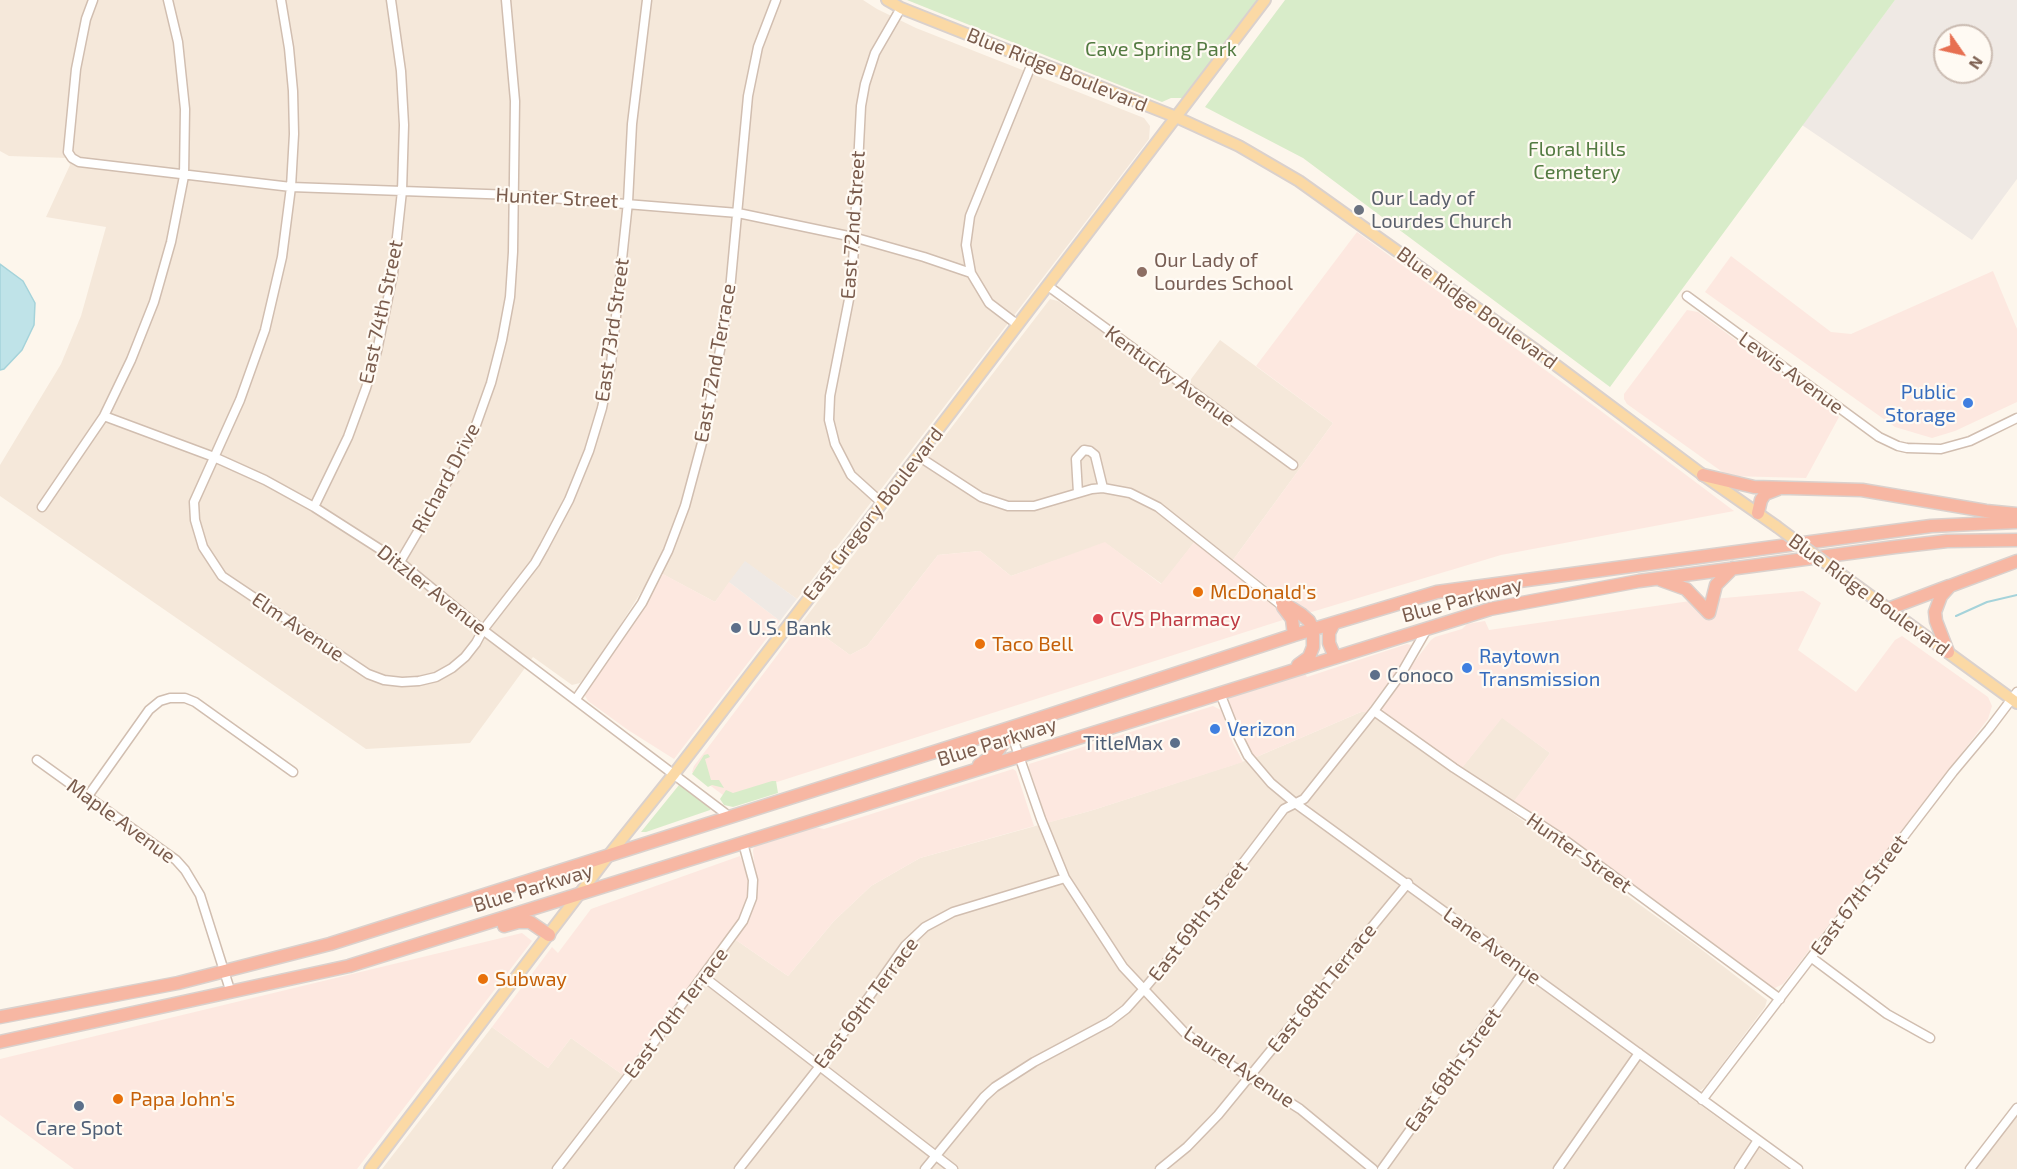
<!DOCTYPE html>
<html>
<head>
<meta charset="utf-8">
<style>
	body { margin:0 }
	#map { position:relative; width:2017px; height:1169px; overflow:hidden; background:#fdf6ec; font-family:"Exo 2",sans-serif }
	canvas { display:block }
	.north { position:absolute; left:1933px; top:24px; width:60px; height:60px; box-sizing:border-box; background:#fffaf3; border:2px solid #cabbb1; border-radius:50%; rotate:124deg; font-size:16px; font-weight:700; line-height:24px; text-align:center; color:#7a5c4d }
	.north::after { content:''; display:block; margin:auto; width:21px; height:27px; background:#e76f51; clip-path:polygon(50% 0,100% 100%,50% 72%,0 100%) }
</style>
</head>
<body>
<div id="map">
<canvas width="2017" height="1169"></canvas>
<div class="north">N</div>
</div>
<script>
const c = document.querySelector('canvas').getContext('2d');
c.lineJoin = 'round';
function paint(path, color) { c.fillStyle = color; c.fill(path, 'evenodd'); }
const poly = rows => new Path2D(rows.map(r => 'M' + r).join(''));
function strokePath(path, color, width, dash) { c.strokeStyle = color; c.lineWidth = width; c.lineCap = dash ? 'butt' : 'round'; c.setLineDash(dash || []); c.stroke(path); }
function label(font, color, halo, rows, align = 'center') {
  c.font = font + ' "Exo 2",sans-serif'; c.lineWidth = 4.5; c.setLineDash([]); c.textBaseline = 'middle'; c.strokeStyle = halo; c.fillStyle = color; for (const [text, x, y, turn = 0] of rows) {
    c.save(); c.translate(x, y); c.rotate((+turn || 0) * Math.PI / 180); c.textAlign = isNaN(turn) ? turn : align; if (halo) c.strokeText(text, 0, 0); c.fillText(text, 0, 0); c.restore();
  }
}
paint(poly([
	[0,0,863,0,877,9,916,28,1144,118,1150,126,1149,139,797,599,745,562,715,602,655,570,597,662,580,683,572,685,533,657,470,743,366,749,0,496,0,465,61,364,81,316,106,227,46,217,70,165,67,158,9,156,0,151],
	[1050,299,1058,301,1183,390,1220,340,1333,423,1233,560,1200,535,1162,584,1105,543,1011,576,980,551,938,555,867,646,850,655,803,621],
	[1361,712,1366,712,1293,808,1788,1169,382,1169,492,1027,548,1068,571,1038,630,1080,736,940,788,976,834,921,871,886,920,858,1093,810,1254,758],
	[1375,717,1379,717,1456,775,1502,717,1550,753,1508,810,1693,943,1767,1000,1765,1007,1705,1087,1701,1090,1694,1089,1309,808,1307,804,1308,800],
	[2017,1114,2017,1169,1975,1169]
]), '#f5e8da');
paint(poly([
	[1357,232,1597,408,1734,511,1501,555,1305,614,1298,610,1233,560,1333,423,1256,366],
	[1731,256,1831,332,1851,334,1993,271,2017,329,2017,402,1955,431,1932,438,1895,427,1705,292],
	[1687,310,1698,312,1839,417,1806,478,1728,476,1627,404,1624,399,1624,394],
	[1195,541,1262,594,1286,619,727,798,692,772,694,766,803,621,850,655,867,646,938,555,980,551,1011,576,1105,542,1161,584],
	[663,574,715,602,729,582,780,621,674,759,628,730,588,701,584,694,628,632],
	[1803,591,1821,603,1798,650,1856,692,1895,640,1902,636,1988,697,1992,706,1988,719,1783,984,1775,988,1766,986,1514,801,1550,753,1502,718,1462,768,1383,711,1382,708,1383,703,1431,640,1435,637,1462,629,1467,624,1485,621,1489,630,1690,601],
	[1407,644,1411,645,1411,652,1366,712,1361,712,1254,758,1232,716,1229,700,1230,697,1304,672,1307,677],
	[1213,706,1221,710,1233,743,1243,762,1093,810,1047,823,1029,768,1029,764],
	[1013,769,1016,771,1034,826,920,858,871,886,834,921,788,976,736,940,753,908,756,887,753,850,755,846,815,827,824,829],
	[740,856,747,873,749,895,745,910,735,928,623,1075,571,1038,548,1068,492,1027,552,947,558,953,591,909],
	[522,933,532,941,357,1169,74,1169,0,1115,0,1059]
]), '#fde8e0');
paint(poly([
	[1895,0,2017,0,2017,179,1972,240,1802,125],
	[1945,36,1981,36,1981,72,1945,72],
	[745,561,797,599,780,621,729,582]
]), '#efe9e4');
paint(poly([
	[907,0,1260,0,1185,98,1171,98,1162,102],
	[1285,0,1895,0,1610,387,1303,158,1205,107],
	[708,754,710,757,705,759,711,780,719,780,724,788,712,785,708,787,692,774,704,755],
	[772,781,776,781,778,793,733,807,724,805,720,799,726,790,733,793],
	[679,785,685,786,712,807,710,810,646,832,641,832]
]), '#d8ecc9');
const water = poly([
	[0,264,23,281,35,303,34,325,22,350,4,369,0,370,0,264]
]);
paint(water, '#bfe3e8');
strokePath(water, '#a5d3da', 1.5);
strokePath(poly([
	[1956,616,1987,602,2017,595]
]), '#a5d3da', 2);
const minor = poly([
	[93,0,86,19,76,69,68,152,72,158,79,162,291,187,514,195,738,213,853,237,924,257,971,273,989,303,1018,325],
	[281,0,289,48,293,91,294,134,291,187,282,257,265,330,240,400,194,502,195,520,203,547,222,576,368,674,384,680,402,682,419,681,436,677,452,668,465,657,476,643,483,630,535,563,544,547,569,500,589,451,602,408,611,364,628,202,632,124,647,0],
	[971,273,966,245,970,216,1033,61],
	[1048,286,1293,465],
	[1687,296,1879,437,1898,446,1907,448,1941,449,1970,441,2017,418],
	[104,416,214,457,265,480,314,507,400,562,483,630,730,817],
	[918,456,981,497,1008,506,1034,506,1092,489,1103,488,1130,493,1158,507,1281,605],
	[1078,493,1076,459,1084,450,1090,451,1095,455,1103,488],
	[882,503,851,475,835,444,829,420,830,396,852,284,861,106,865,84,875,53,901,8],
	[42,507,104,416,131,360,154,302,171,242,184,176,185,109,178,42,168,0],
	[314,507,348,437,366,388,377,351,393,274,402,191,404,125,401,71,391,0],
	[400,562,457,465,476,425,491,383,502,340,510,297,513,252,515,101,506,0],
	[1220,693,1233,726,1248,756,1271,783,1295,803,1798,1169],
	[576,699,642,603,668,551,685,506,703,439,720,350,730,290,748,96,758,47,776,0],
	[1374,711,1454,768,1566,841,1780,999],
	[1010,730,1041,819,1065,878,1123,967,1184,1032,1215,1055,1300,1109,1373,1169],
	[37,760,176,860,185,870,200,895,231,993],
	[88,796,149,710,160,701,170,698,185,698,195,702,293,772],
	[1812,958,1887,1014,1930,1038],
	[704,977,953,1169],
	[1702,1100,1953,772,1989,729,2017,692],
	[557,1169,644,1056,743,921,752,898,753,880,743,843],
	[739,1169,820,1066,905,946,925,927,953,912,1065,878],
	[925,1169,984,1097,995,1087,1034,1062,1109,1022,1126,1009,1144,989,1179,947,1284,809,1304,799,1374,711,1401,674,1427,629],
	[1160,1169,1187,1147,1218,1115,1408,883],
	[1382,1169,1525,970],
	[1558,1169,1639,1053],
	[1739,1169,1758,1140],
	[1970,1169,2017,1108]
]);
const major = poly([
	[887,0,901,8,1176,117,1239,146,1299,181,1537,351,1703,475,1776,526],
	[1835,570,2017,703],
	[370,1169,609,855,674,774,882,503,1265,0]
]);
const highway = poly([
	[1703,475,1754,487,1862,490,1986,511,2017,514],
	[1758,513,1761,500,1765,494,1778,489],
	[1661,580,1686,589,1709,613,1716,585,1733,568],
	[1282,602,1301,614,1309,621,1313,629,1313,647,1309,657,1298,665],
	[1283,607,1292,619,1294,635],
	[1888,609,1949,586],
	[1334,623,1329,633,1329,643,1335,657],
	[1948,652,1936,621,1935,612,1941,596,1950,586,2017,561],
	[979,765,996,753,1016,726],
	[504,926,518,922,530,922,549,935],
	[0,1017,178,983,330,944,1016,726,1294,635,1437,592,1931,526,2017,522],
	[0,1042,349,966,1490,609,1639,581,1895,547,1947,541,2017,540]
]);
strokePath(minor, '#d1beb0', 11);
strokePath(major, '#dad1cd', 14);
strokePath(highway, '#dad1cd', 15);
strokePath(minor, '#fff', 8);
strokePath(major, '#fbd9a5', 10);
strokePath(highway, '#f7b7a3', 12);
const majorBridge = poly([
	[1776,526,1835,570]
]);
strokePath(majorBridge, '#dad1cd', 14, []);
strokePath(majorBridge, '#fbd9a5', 10);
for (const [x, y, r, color] of [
	[1359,210,6,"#6b7280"],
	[1142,272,6,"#8d6e63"],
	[1968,403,6,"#3f7fe0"],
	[1198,592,6,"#e8710a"],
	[1098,619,6,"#e0444e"],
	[736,628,6,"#5c6f8a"],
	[980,644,6,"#e8710a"],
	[1467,668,6,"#3f7fe0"],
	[1375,675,6,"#5c6f8a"],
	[1215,729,6,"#3f7fe0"],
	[1175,743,6,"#5c6f8a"],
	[483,979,6,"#e8710a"],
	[118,1099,6,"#e8710a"],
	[79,1106,6,"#5c6f8a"]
]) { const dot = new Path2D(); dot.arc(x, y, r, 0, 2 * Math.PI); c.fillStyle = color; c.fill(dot); strokePath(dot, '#fffaf3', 2); }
label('20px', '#537a41', '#fffaf3', [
	["Cave Spring Park",1161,49],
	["Floral Hills",1577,149],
	["Cemetery",1577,172]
]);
label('20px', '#7a5c4d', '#fffaf3', [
	["Blue Ridge Boulevard",1057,70,22],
	["Hunter Street",557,198,3],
	["East 72nd Street",853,225,-86],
	["Blue Ridge Boulevard",1477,308,36],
	["East 74th Street",381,312,-78],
	["East 73rd Street",612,330,-82],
	["East 72nd Terrace",715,363,-80],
	["Lewis Avenue",1791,373,36],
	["Kentucky Avenue",1170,376,36],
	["Richard Drive",446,478,-62],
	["East Gregory Boulevard",873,514,-52],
	["Ditzler Avenue",432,590,38],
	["Blue Ridge Boulevard",1869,595,36],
	["Blue Parkway",1462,600,-15],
	["Elm Avenue",298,627,34],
	["Blue Parkway",997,742,-17],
	["Maple Avenue",121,821,36],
	["Hunter Street",1579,853,35],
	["Blue Parkway",533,888,-17],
	["East 67th Street",1859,895,-53],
	["East 69th Street",1198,921,-52],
	["Lane Avenue",1492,946,36],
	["East 68th Terrace",1322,988,-51],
	["East 69th Terrace",866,1003,-53],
	["East 70th Terrace",676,1013,-53],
	["Laurel Avenue",1239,1067,34],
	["East 68th Street",1453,1070,-54]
]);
label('20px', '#5b616d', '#fffaf3', [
	["Our Lady of",1371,198],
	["Lourdes Church",1371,221]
], 'left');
label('20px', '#785e54', '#fffaf3', [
	["Our Lady of",1154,260],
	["Lourdes School",1154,283]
], 'left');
label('20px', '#366cbe', '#fffaf3', [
	["Public",1956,392,"right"],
	["Storage",1956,415,"right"],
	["Raytown",1479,656],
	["Transmission",1479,679],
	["Verizon",1227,729]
], 'left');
label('20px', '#c56008', '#fffaf3', [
	["McDonald's",1210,592],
	["Taco Bell",992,644],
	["Subway",495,979],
	["Papa John's",130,1099]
], 'left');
label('20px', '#be3a42', '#fffaf3', [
	["CVS Pharmacy",1110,619]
], 'left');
label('20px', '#4e5e75', '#fffaf3', [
	["U.S. Bank",748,628],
	["Conoco",1387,675],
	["TitleMax",1163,743,"right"],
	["Care Spot",79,1128,"center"]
], 'left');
</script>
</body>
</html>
